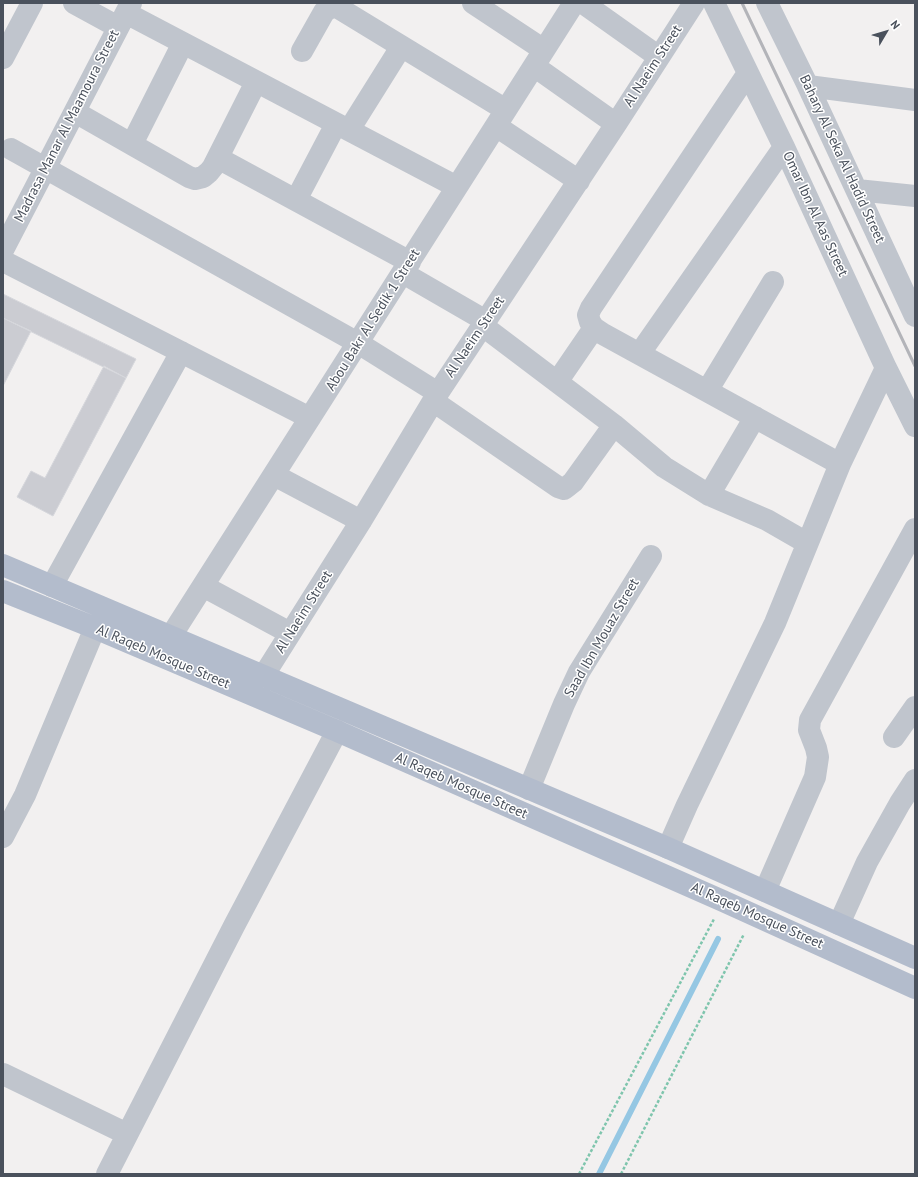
<!DOCTYPE html>
<html>
<head>
<meta charset="utf-8">
<style>
	body { margin:0 }
	#map { position:relative; width:918px; height:1177px; overflow:hidden; background:#f2f0f0; font-family:"PT Sans",sans-serif }
	canvas { display:block }
	.frame { position:absolute; inset:0; border:4px solid #4a515c; pointer-events:none }
	.north { position:absolute; left:866px; top:12px; width:40px; height:40px; -webkit-text-stroke:3px #fff; paint-order:stroke; rotate:52deg; font-size:11px; font-weight:700; line-height:16px; text-align:center; color:#4a515c }
	.north::after { content:''; display:block; margin:auto; width:14px; height:18px; background:#4a515c; clip-path:polygon(50% 0,100% 100%,50% 72%,0 100%) }
</style>
</head>
<body>
<div id="map">
<canvas width="918" height="1177"></canvas>
<div class="frame"></div>
<div class="north">N</div>
</div>
<script>
const c = document.querySelector('canvas').getContext('2d');
c.lineJoin = 'round';
const poly = rows => new Path2D(rows.map(r => 'M' + r).join(''));
function strokePath(path, color, width, dash) { c.strokeStyle = color; c.lineWidth = width; c.lineCap = dash ? 'butt' : 'round'; c.setLineDash(dash || []); c.stroke(path); }
function paint(path, color) { c.fillStyle = color; c.fill(path, 'evenodd'); }
function label(font, color, halo, rows, align = 'center') {
  c.font = font + ' "PT Sans",sans-serif'; c.lineWidth = 3; c.setLineDash([]); c.textBaseline = 'middle'; c.strokeStyle = halo; c.fillStyle = color; for (const [text, x, y, turn = 0] of rows) {
    c.save(); c.translate(x, y); c.rotate((+turn || 0) * Math.PI / 180); c.textAlign = isNaN(turn) ? turn : align; if (halo) c.strokeText(text, 0, 0); c.fillText(text, 0, 0); c.restore();
  }
}
strokePath(poly([
	[599,1174,718,939]
]), '#95c7e3', 6);
const building = poly([
	[3,294,136,359,126,378,3,318,3,294],
	[3,318,31,331,3,386,3,318],
	[104,366,126,378,53,516,17,497,31,471,45,478,104,366]
]);
paint(building, '#cbccd2');
strokePath(building, '#d5d6db', 1);
strokePath(poly([
	[579,1174,714,919],
	[621,1174,744,934]
]), '#7fc5ad', 2.5, [3, 2]);
strokePath(poly([
	[74,3,118,27],
	[473,3,544,50],
	[583,3,659,57],
	[714,3,784,147,886,368,915,426],
	[767,3,808,86,915,316],
	[126,13,457,187],
	[302,51,324,12,331,7,337,7,506,110],
	[3,58,32,3],
	[534,66,616,124],
	[748,73,591,308,588,315,590,322,594,328,603,334,840,464],
	[808,86,915,100],
	[75,112,189,177,195,179,203,177,209,172,213,167,256,82],
	[496,126,579,181],
	[349,130,401,47],
	[132,144,183,43],
	[11,149,358,343,438,393],
	[218,158,410,262],
	[857,190,915,196],
	[296,200,336,124],
	[3,250,131,3],
	[3,261,310,418],
	[403,273,486,321],
	[483,326,614,425,664,467,709,495,767,520,807,543],
	[640,353,784,147],
	[557,382,594,328],
	[707,391,773,282],
	[433,401,558,487,564,489,568,486,573,482,614,425],
	[274,475,361,521],
	[709,495,755,417],
	[52,586,181,352],
	[203,586,290,633],
	[171,636,574,3],
	[264,675,361,521,438,393,616,124,694,3],
	[894,737,915,707],
	[529,789,564,704,579,672,651,556],
	[3,837,25,795,95,628],
	[668,848,687,805,775,623,840,464,886,368],
	[765,891,815,777,818,757,816,748,809,730,810,720,915,529],
	[839,924,867,862,900,803,915,780],
	[3,1074,127,1134],
	[107,1174,234,926,337,731]
]), '#c0c5cd', 22);
strokePath(poly([
	[3,565,668,848,915,958],
	[3,591,95,628,337,731,723,901,915,988]
]), '#b3bccc', 22);
strokePath(poly([
	[742,3,915,366]
]), '#b3b4b9', 3);
label('14px', '#4a515c', '#fff', [
	["Al Naeim Street",653,66,-57],
	["Madrasa Manar Al Maamoura Street",67,126,-63],
	["Bahary Al Seka Al Hadid Street",842,159,65],
	["Omar Ibn Al Aas Street",815,214,65],
	["Abou Bakr Al Sedik 1 Street",373,320,-58],
	["Al Naeim Street",475,337,-56],
	["Al Naeim Street",304,612,-58],
	["Saad Ibn Mouaz Street",602,638,-60],
	["Al Raqeb Mosque Street",163,657,23],
	["Al Raqeb Mosque Street",461,786,24],
	["Al Raqeb Mosque Street",757,916,24]
]);
</script>
</body>
</html>
